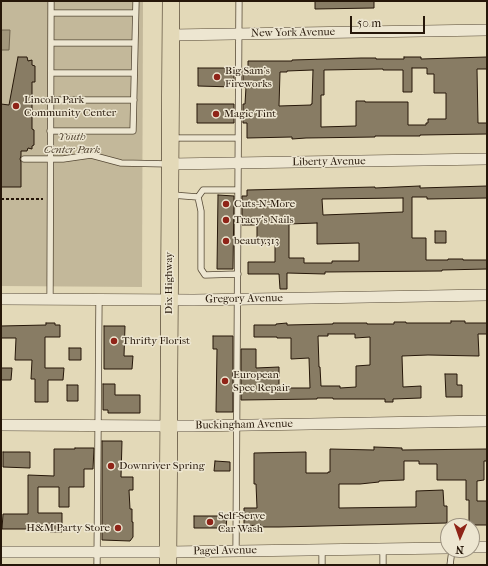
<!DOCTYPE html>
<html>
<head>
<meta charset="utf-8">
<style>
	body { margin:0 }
	#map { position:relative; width:488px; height:566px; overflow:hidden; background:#e3d9b8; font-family:"IM FELL French Canon",serif }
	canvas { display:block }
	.frame { position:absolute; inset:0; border:2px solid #261709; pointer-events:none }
	.north { position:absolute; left:440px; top:518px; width:40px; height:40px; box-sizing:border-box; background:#ede6d1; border:1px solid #9d9381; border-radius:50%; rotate:182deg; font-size:11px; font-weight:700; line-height:16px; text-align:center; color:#261709 }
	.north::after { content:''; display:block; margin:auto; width:14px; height:18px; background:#8f2418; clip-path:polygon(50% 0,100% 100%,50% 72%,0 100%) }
	.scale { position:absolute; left:350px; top:16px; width:75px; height:18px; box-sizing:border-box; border:2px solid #261709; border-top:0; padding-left:5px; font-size:12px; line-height:14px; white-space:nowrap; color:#261709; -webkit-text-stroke:3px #ede6d1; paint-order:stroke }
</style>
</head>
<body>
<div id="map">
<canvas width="488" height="566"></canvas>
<div class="frame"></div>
<div class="north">N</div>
<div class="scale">50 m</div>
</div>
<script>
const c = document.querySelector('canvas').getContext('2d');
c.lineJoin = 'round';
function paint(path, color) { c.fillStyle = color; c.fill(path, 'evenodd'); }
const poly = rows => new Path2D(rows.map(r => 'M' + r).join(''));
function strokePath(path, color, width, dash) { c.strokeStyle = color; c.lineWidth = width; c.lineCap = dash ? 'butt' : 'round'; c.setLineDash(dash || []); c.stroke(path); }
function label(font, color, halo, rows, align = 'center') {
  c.font = font + ' "IM FELL French Canon",serif'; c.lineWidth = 3; c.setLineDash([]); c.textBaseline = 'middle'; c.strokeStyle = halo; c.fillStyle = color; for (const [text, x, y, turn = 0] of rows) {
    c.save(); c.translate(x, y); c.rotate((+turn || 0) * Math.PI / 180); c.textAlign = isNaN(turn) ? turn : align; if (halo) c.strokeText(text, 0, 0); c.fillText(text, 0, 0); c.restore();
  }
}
paint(poly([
	[1,1,143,1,142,287,1,286]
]), '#c3b89a');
const water = poly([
	[1,30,10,30,9,50,1,50,1,30]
]);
paint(water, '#a3977c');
strokePath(water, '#71644e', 1);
const building = poly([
	[315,1,374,1,374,8,315,9,315,1],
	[18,57,27,57,28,61,32,60,32,65,35,66,35,82,32,82,32,129,34,130,34,145,32,146,32,149,28,148,27,151,21,151,21,156,20,159,21,162,21,187,1,187,1,104,9,105,18,57],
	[404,57,421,57,421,59,487,57,487,69,477,69,478,123,487,123,487,134,420,135,420,136,375,136,375,137,306,138,292,139,292,137,247,138,247,123,243,123,243,104,245,104,246,87,243,87,243,68,248,68,248,61,292,61,292,60,361,58,376,58,376,59,404,59,404,57],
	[412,68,427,68,427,74,434,74,434,93,446,93,446,119,428,119,428,123,426,123,426,125,408,125,408,102,365,102,365,101,356,101,356,126,321,127,321,95,324,95,324,70,383,69,383,70,403,70,403,92,412,92,412,68],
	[313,70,312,104,311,104,311,105,279,106,280,72,287,72,287,71,313,70],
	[198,68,234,68,234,87,198,86,198,68],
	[197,104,234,104,234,123,197,123,197,104],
	[420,186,420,188,487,186,487,198,427,199,427,197,412,197,412,238,426,238,426,260,448,260,448,259,463,259,463,260,487,260,487,269,442,270,442,271,325,272,325,274,287,273,287,289,280,289,279,274,248,274,248,262,275,262,275,243,257,244,257,225,242,225,242,196,247,196,247,190,375,187,375,188,420,186],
	[403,198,403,212,323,215,322,199,403,198],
	[317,223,317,244,359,243,359,261,332,261,332,263,304,263,304,258,289,258,289,224,317,223],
	[218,195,234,196,233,269,217,269,218,195],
	[435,231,446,231,446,243,435,243,435,231],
	[451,321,465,321,465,323,487,323,487,334,478,334,479,356,428,355,402,356,403,387,421,386,421,398,393,399,393,402,385,402,385,399,333,399,333,398,317,398,317,399,241,400,241,349,256,349,256,368,279,367,279,388,310,388,309,358,291,359,291,338,277,338,277,337,254,337,254,325,276,325,276,324,287,323,287,325,333,324,333,323,367,323,367,324,394,324,394,322,406,322,406,323,451,323,451,321],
	[328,334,355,334,355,338,370,337,370,365,356,366,356,387,340,388,340,386,321,386,320,367,319,367,318,336,328,336,328,334],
	[46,323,55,323,55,325,60,325,60,337,45,337,45,368,64,368,63,380,48,380,48,402,35,402,35,379,31,379,32,360,15,360,16,338,1,338,1,326,46,325,46,323],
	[104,326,125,326,124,356,133,356,132,369,104,369,104,326],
	[213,336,233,336,233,412,216,412,217,349,213,349,213,336],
	[69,348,81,348,81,360,69,360,69,348],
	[1,368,12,368,11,380,1,380,1,368],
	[445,374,457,374,457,385,462,385,462,397,446,397,445,374],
	[103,384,115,384,115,395,140,395,140,413,108,413,108,410,103,410,103,384],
	[67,385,78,385,78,401,67,401,67,385],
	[102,441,122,441,121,477,133,477,133,490,129,490,130,509,132,509,132,522,133,522,133,537,130,541,102,540,102,441],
	[374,447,402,448,402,450,487,449,487,461,484,461,484,480,477,481,477,501,487,501,487,525,469,525,469,500,466,500,466,480,437,480,437,464,419,464,419,461,404,461,404,480,379,481,379,482,360,484,339,484,339,508,416,507,416,491,443,490,444,506,447,506,447,523,279,527,261,527,261,525,244,526,244,508,257,508,256,484,254,484,254,453,306,452,306,473,328,473,328,472,330,472,330,449,374,450,374,447],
	[75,448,94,448,93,469,84,469,84,487,69,487,69,507,59,507,59,487,38,487,38,513,62,513,62,532,50,532,50,529,2,529,3,514,28,514,28,475,54,476,54,449,75,449,75,448],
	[3,452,30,452,30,468,3,467,3,452],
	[215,461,230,462,230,471,214,471,215,461],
	[194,516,227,516,226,528,194,528,194,516]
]);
paint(building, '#887c64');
strokePath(building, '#261709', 1);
const service = poly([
	[51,13,135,13],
	[51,43,135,43],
	[51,73,134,73],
	[50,100,134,100],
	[50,131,133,131,136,1],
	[173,138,238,138],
	[24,159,63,159,91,155,121,163,169,164],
	[172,195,198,197,201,211,201,269,205,275,238,274],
	[198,197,203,190,238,190],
	[50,299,51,1],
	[383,548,383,565],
	[322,550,322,565],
	[236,551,239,1],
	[97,565,99,299],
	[450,565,452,550]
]);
const minor = poly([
	[171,35,487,30],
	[170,164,487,159],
	[1,299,194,300,487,295],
	[1,425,168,426,193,426,487,421],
	[472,547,487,547],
	[1,552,168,552,448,548]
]);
const primary = poly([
	[168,565,171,1]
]);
strokePath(service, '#554835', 7);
strokePath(minor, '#554835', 12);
strokePath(primary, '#261709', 18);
strokePath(poly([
	[1,199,43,199]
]), '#261709', 2, [3, 2]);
strokePath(service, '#ede6d1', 5.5);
strokePath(minor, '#ede6d1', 11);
strokePath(primary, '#e3d9b8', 17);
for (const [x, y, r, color] of [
	[217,77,4,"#8f2418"],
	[16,106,4,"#8f2418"],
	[216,114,4,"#8f2418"],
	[226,204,4,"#8f2418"],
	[226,220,4,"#8f2418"],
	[226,241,4,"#8f2418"],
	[114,341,4,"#8f2418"],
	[225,381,4,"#8f2418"],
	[111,466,4,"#8f2418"],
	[210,522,4,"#8f2418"],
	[118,528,4,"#8f2418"]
]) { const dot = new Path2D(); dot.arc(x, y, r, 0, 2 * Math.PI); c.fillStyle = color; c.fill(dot); strokePath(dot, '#ede6d1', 1.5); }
label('11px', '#261709', '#ede6d1', [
	["New York Avenue",293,33,-1],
	["Liberty Avenue",329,162,-1],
	["Dix Highway",169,283,-90],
	["Gregory Avenue",244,299,-1],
	["Buckingham Avenue",244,425,-1],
	["Pagel Avenue",225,551,-1]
]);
label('11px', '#261709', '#ede6d1', [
	["Big Sam's",225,71],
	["Fireworks",225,84],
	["Lincoln Park",24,100],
	["Community Center",24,113],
	["Magic Tint",224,114],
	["Cuts-N-More",234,204],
	["Tracy's Nails",234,220],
	["beauty313",234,241],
	["Thrifty Florist",122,341],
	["European",233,375],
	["Spec Repair",233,388],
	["Downriver Spring",119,466],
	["Self-Serve",218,516],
	["Car Wash",218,529],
	["H&M Party Store",110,528,"right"]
], 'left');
label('italic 11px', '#554734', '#ede6d1', [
	["Youth",72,137],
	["Center Park",72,150]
]);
</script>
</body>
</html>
